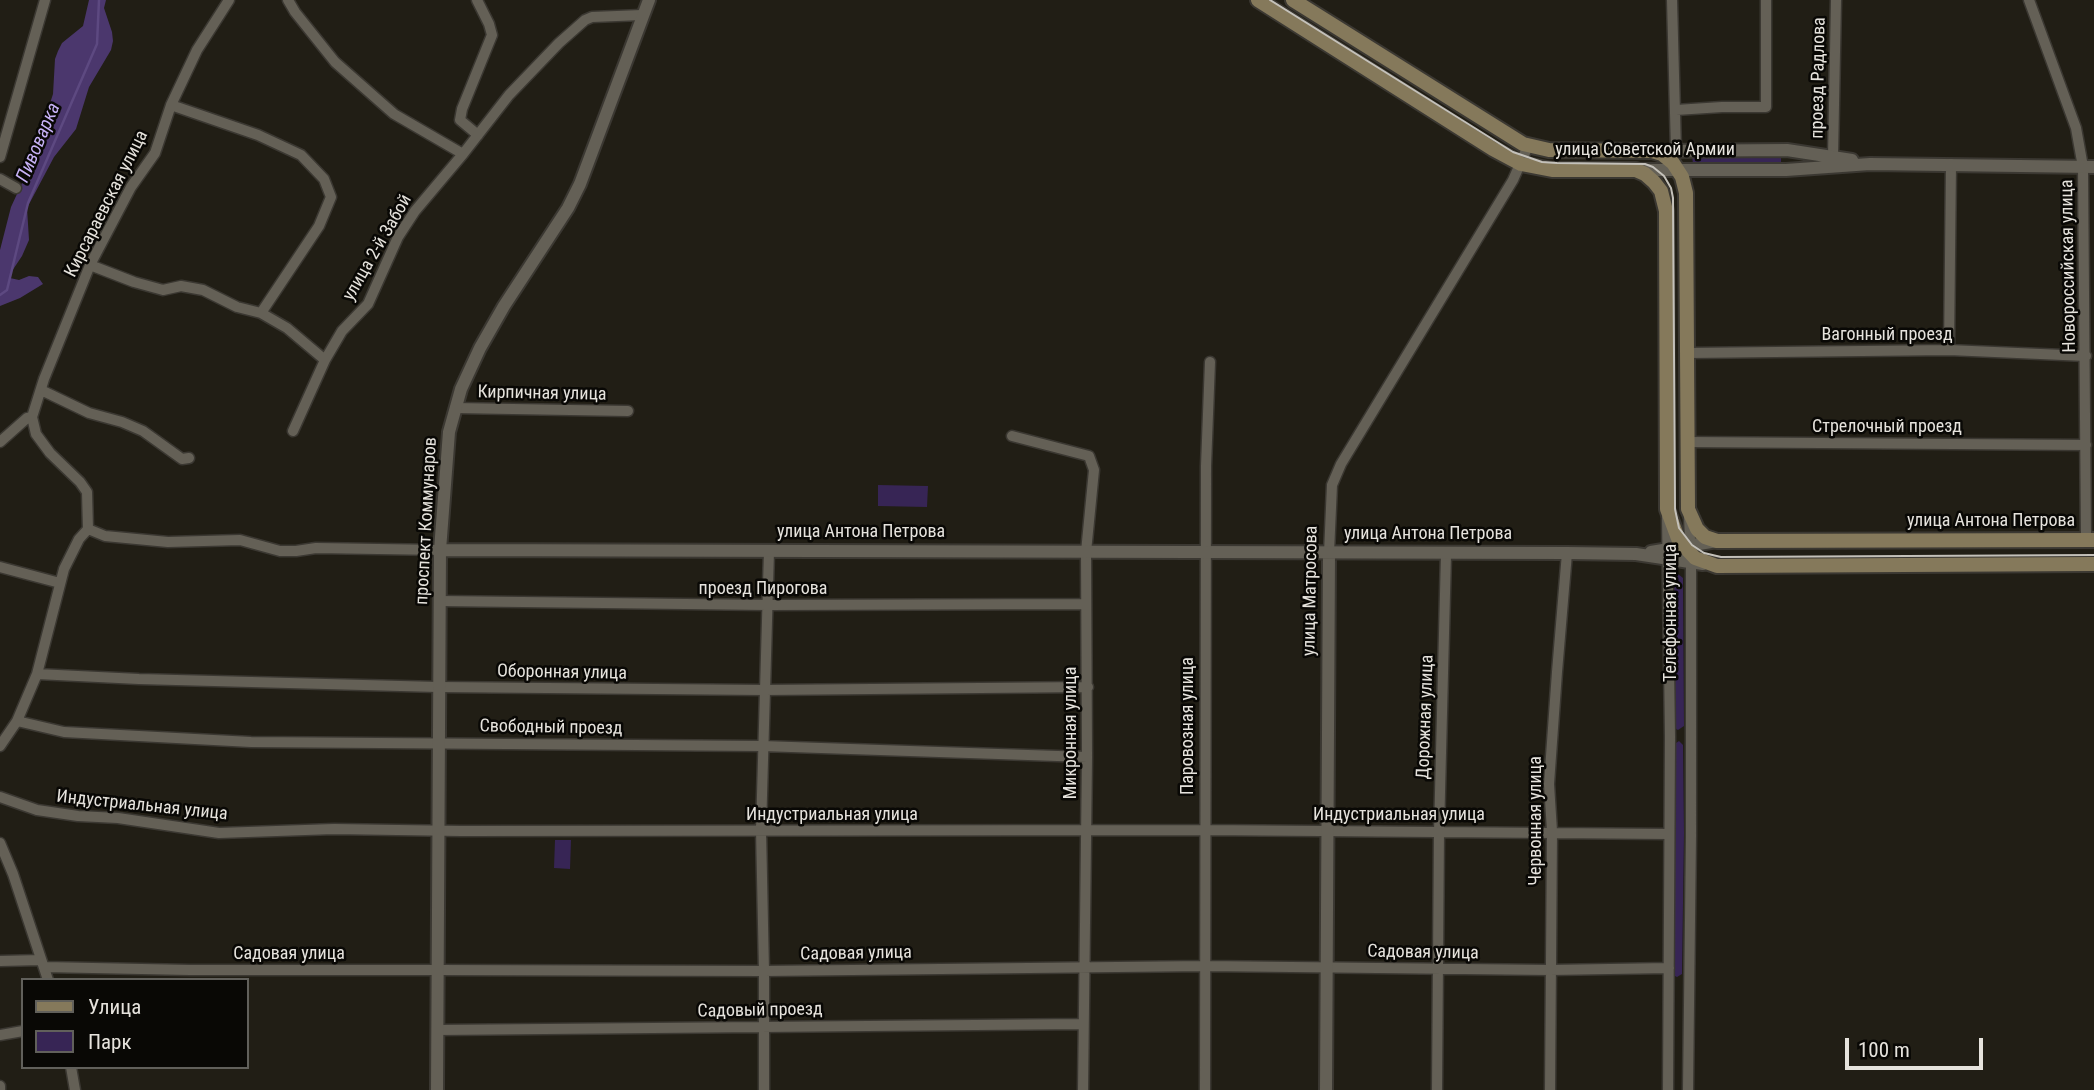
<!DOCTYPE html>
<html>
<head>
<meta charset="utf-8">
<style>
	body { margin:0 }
	#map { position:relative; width:2094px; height:1090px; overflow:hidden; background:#211e15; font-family:"Roboto Condensed",sans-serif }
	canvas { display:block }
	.legend { position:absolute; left:21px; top:978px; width:228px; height:91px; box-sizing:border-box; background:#090805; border:2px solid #61605b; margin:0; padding:9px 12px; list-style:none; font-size:21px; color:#e6e3dd }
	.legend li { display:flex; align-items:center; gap:14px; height:35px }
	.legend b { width:35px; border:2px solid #61605b }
	.scale { position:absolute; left:1845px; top:1038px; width:138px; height:32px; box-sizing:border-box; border:4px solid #e6e3dd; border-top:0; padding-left:9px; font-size:21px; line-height:24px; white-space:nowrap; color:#e6e3dd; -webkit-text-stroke:5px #090805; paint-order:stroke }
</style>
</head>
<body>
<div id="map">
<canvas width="2094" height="1090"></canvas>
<ul class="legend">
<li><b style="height:9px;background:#85795b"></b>Улица</li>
<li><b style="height:19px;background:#372555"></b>Парк</li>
</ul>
<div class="scale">100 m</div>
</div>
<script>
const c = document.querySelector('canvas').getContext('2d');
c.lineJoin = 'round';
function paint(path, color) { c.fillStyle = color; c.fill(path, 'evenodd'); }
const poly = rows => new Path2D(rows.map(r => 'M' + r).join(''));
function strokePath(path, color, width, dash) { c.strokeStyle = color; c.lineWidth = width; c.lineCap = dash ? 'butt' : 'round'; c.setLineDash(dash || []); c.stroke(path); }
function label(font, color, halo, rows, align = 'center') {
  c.font = font + ' "Roboto Condensed",sans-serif'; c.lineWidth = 5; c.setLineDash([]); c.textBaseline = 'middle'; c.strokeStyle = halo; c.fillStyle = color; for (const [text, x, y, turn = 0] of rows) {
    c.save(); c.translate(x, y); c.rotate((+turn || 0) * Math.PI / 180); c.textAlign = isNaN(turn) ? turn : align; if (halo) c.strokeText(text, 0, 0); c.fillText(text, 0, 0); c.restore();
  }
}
paint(poly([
	[1692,156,1781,156,1781,164,1693,164],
	[878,485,928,486,927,507,878,506],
	[1678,574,1683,578,1684,726,1678,730,1673,727,1673,578],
	[1679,741,1683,745,1684,833,1682,974,1677,977,1673,975,1673,745],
	[555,840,571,840,570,869,554,868]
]), '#372555');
paint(poly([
	[89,0,106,0,104,8,112,32,113,41,111,50,89,87,76,129,54,157,27,208,29,240,22,256,12,271,10,278,19,280,29,276,38,277,43,284,20,298,0,306,0,250,11,207,29,168,53,94,55,59,58,51,62,43,83,26]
]), '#4b376d');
strokePath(poly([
	[0,295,7,290,28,203,97,44,99,0]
]), '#5d4981', 2.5);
const minor = poly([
	[288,0,295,12,335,62,394,114,463,154],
	[477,0,489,24,492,35,462,109,460,120,478,135],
	[1672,0,1676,150],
	[2029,0,2076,128,2083,167,2086,540],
	[171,105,258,135,301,155,324,179,331,197,319,226,261,313,287,328,325,360],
	[1676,110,1722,107,1766,107,1766,0],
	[0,157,45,0],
	[1833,157,1836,0],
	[0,179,16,188],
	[90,265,134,282,163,290,181,286,203,290,237,307,261,313],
	[1949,350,1951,164],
	[1688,353,1949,350,2086,356],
	[41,390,89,413,122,422,143,431,182,459,189,458],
	[455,408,628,411],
	[32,417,44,379,90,265,131,187,155,153,171,105,197,50,229,0],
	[293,431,325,360,342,331,368,304,398,237,415,211,463,154,509,95,559,43,585,20,592,17,642,15],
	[1012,436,1089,456,1094,470,1086,552,1087,757,1083,1090],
	[0,442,27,418,32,417,36,434,50,453,80,482,87,492,88,529],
	[1688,442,2086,445],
	[1667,517,1670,737,1668,1090],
	[88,529,105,536,168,542,240,540,280,551,296,551,316,548,440,550],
	[1329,553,1332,485,1341,464,1513,180,1528,146],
	[0,567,60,583],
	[440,601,767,605,1086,604],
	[37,674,139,679,438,687,764,690,1088,687],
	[17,721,64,732,251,742,762,746,1087,757],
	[0,746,17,721,37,674,64,569,79,539,88,529],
	[0,797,37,810,78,816,118,818,219,833,334,829,461,831,1204,830,1668,834],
	[0,843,13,874,48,980],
	[0,961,41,960],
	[44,967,190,970,437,970,764,971,1205,966,1550,970,1669,968],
	[437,1030,1083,1024],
	[0,1035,23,1031],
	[71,1067,75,1090],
	[0,1086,0,1090],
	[764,1090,764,971,761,830,769,551],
	[1205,1090,1206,466,1210,362],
	[1437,1090,1439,832,1446,554],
	[1550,1090,1552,831,1549,784,1557,672,1567,553],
	[1688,1090,1691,835,1691,562,1689,517]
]);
const tertiary = poly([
	[1654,151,1787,150,1852,160],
	[1636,170,1786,170,1870,164,2094,167],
	[440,550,1567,553,1636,554,1703,564],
	[1651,552,1717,541],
	[437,1090,440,550,449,432,461,389,480,348,504,306,568,208,580,184,649,0],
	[1326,1090,1329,553]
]);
const secondary = poly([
	[1258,0,1493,149,1521,164,1552,170,1636,170,1645,174,1654,182,1661,191,1666,211,1667,509,1679,541,1695,558,1717,566,2094,564],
	[1293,0,1523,144,1549,150,1652,151,1662,154,1673,163,1682,177,1686,193,1688,509,1697,529,1705,537,1717,541,2094,540]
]);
strokePath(minor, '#3b3832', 13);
strokePath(tertiary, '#3b3832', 16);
strokePath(secondary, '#3b3832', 18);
strokePath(minor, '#646056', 10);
strokePath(tertiary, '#646056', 12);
strokePath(secondary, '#85795b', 14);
strokePath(poly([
	[1270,0,1513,152,1542,162,1557,163,1645,164,1653,167,1664,176,1671,188,1673,198,1675,509,1679,528,1692,545,1704,553,1721,557,2094,555]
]), '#c4c1ba', 2);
label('18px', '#e6e3dd', '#090805', [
	["проезд Радлова",1819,78,-89],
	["улица Советской Армии",1645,150],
	["Кирсараевская улица",107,204,-63],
	["улица 2-й Забой",378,248,-60],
	["Новороссийская улица",2069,266,-91],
	["Вагонный проезд",1887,335],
	["Кирпичная улица",542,394,1],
	["Стрелочный проезд",1887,427],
	["проспект Коммунаров",427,521,-87],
	["улица Антона Петрова",1991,521],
	["улица Антона Петрова",861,532],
	["улица Антона Петрова",1428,534],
	["проезд Пирогова",763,589],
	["улица Матросова",1311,591,-89],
	["Телефонная улица",1671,613,-90],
	["Оборонная улица",562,673,1],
	["Дорожная улица",1426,717,-88],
	["Паровозная улица",1188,726,-90],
	["Свободный проезд",551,728,1],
	["Микронная улица",1071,733,-90],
	["Индустриальная улица",142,806,6],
	["Индустриальная улица",832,815],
	["Индустриальная улица",1399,815],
	["Червонная улица",1536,821,-90],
	["Садовая улица",1423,953,1],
	["Садовая улица",289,954],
	["Садовая улица",856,954,-1],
	["Садовый проезд",760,1011,-1]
]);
label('italic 19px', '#c7b2f6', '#090805', [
	["Пивоварка",39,143,-67]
]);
</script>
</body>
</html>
